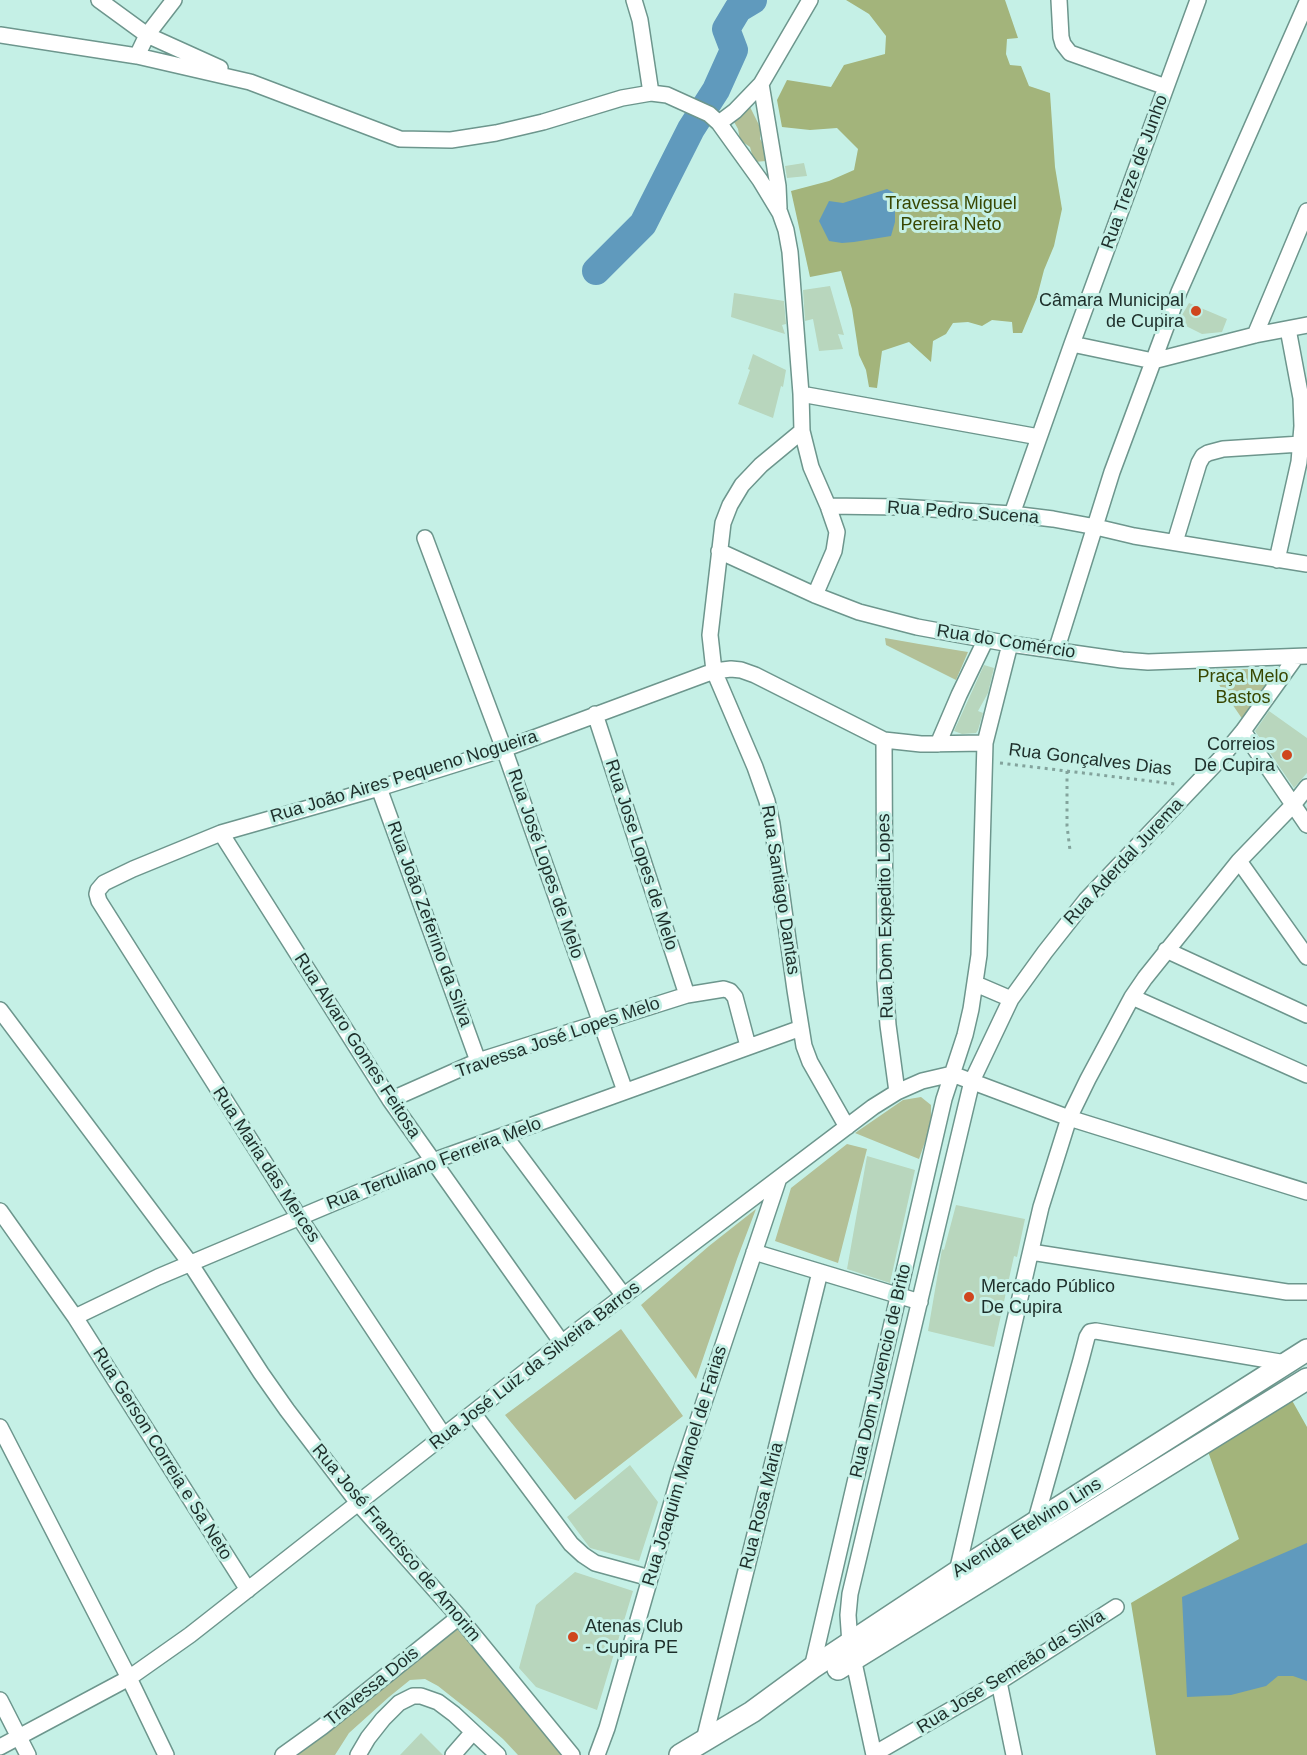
<!DOCTYPE html>
<html>
<head>
<meta charset="utf-8">
<style>
	body { margin:0 }
	canvas { display:block; background:#c5f0e6 }
</style>
</head>
<body>
<canvas width="1307" height="1755"></canvas>
<script>
const c = document.querySelector('canvas').getContext('2d');
c.lineJoin = 'round';
function paint(path, color) { c.fillStyle = color; c.fill(path, 'evenodd'); }
const poly = rows => new Path2D(rows.map(r => 'M' + r).join(''));
function strokePath(path, color, width, dash) { c.strokeStyle = color; c.lineWidth = width; c.lineCap = dash ? 'butt' : 'round'; c.setLineDash(dash || []); c.stroke(path); }
function label(font, color, halo, rows, align = 'center') {
  c.font = font + ' Helvetica,sans-serif'; c.lineWidth = 6; c.setLineDash([]); c.textBaseline = 'middle'; c.strokeStyle = halo; c.fillStyle = color; for (const [text, x, y, turn = 0] of rows) {
    c.save(); c.translate(x, y); c.rotate((+turn || 0) * Math.PI / 180); c.textAlign = isNaN(turn) ? turn : align; if (halo) c.strokeText(text, 0, 0); c.fillText(text, 0, 0); c.restore();
  }
}
paint(poly([
	[750,107,761,129,760,139,767,150,766,161,754,162,750,147,740,140,738,129,733,120,736,111],
	[885,638,919,644,968,652,956,680,886,645],
	[1211,669,1268,669,1274,671,1274,678,1243,720,1211,673],
	[921,1097,931,1105,931,1125,919,1159,855,1133,903,1100],
	[847,1144,867,1149,838,1263,775,1241,791,1188],
	[756,1209,737,1259,696,1379,641,1305,709,1246],
	[621,1329,683,1416,575,1500,505,1415],
	[456,1628,571,1755,518,1755,503,1739,476,1716,438,1686,425,1679,410,1680,389,1697,349,1733,335,1755,292,1755]
]), '#b3c097');
paint(poly([
	[846,0,1005,0,1018,38,1007,39,1006,54,1010,65,1021,66,1029,86,1050,93,1055,167,1062,209,1054,246,1044,270,1037,297,1022,333,1013,333,1012,322,992,320,982,326,968,322,953,323,946,334,933,341,931,362,909,342,882,351,877,388,869,387,866,370,859,355,852,309,841,271,810,277,791,191,829,181,854,170,858,149,837,128,810,130,782,127,777,100,787,80,831,87,844,65,885,54,886,36,869,14],
	[1285,1388,1307,1427,1307,1755,1156,1755,1131,1603,1239,1539,1205,1443]
]), '#a3b47b');
paint(poly([
	[887,189,898,195,895,209,895,222,891,236,854,242,842,243,829,241,819,221,829,201,843,203],
	[1307,1543,1307,1681,1293,1676,1278,1676,1266,1686,1231,1695,1187,1697,1182,1597]
]), '#609abd');
strokePath(poly([
	[596,271,643,224,691,129,716,90,734,50,726,29,738,9,753,0]
]), '#609abd', 28);
paint(poly([
	[804,163,807,176,787,178,785,166],
	[830,286,844,335,838,334,843,349,819,351,813,319,805,321,803,290],
	[734,293,784,301,786,324,782,325,785,334,731,317],
	[1189,303,1227,319,1222,332,1202,334,1178,322],
	[753,354,786,370,783,387,781,386,773,418,738,404,750,370,748,369],
	[984,665,994,668,988,693,978,711,983,713,978,730,976,733,962,734,954,731],
	[1269,711,1307,738,1307,773,1294,788,1255,731],
	[867,1156,915,1170,890,1283,847,1269],
	[956,1205,1025,1219,1017,1257,1014,1256,994,1347,928,1331,942,1249,944,1250],
	[630,1465,658,1502,639,1561,590,1548,567,1517],
	[575,1572,633,1591,597,1710,536,1687,519,1668,536,1605],
	[421,1733,443,1755,400,1755]
]), '#b8d6bd');
const street = poly([
	[99,0,147,35,220,68],
	[634,0,640,20,651,93],
	[1059,0,1061,37,1063,44,1070,53,1166,87],
	[0,35,137,56,250,82,400,139,451,140,496,133,543,122,622,98,651,93,667,95,709,114,719,123,760,180,780,213,786,230,790,252,801,394,802,431,811,467,828,506,837,532,834,551,815,595],
	[137,56,147,35,174,0],
	[761,84,778,186,779,208],
	[719,123,735,111,761,84,810,0],
	[1255,335,1307,211],
	[1072,344,1153,361,1255,335,1307,325],
	[801,394,1039,437],
	[802,431,761,465,742,485,730,505,723,523,710,635,714,671,755,767,767,801,772,824,795,990,804,1046,810,1062,847,1127],
	[828,506,900,507,1012,514,1053,519,1096,527,1134,536,1307,564],
	[1012,514,1072,344,1198,0],
	[425,538,504,749,625,1091],
	[1175,542,1199,463,1203,456,1208,453,1223,449,1301,444],
	[719,551,815,595,859,612,917,627,1010,644,1122,660,1148,662,1307,656],
	[1277,560,1299,462,1302,426,1301,398,1288,329],
	[1056,651,1112,472,1179,292,1307,2],
	[595,714,687,995],
	[1243,731,1307,825],
	[884,740,885,982,888,1025,897,1092],
	[938,744,959,695,986,639],
	[379,788,478,1061],
	[221,833,390,1100,562,1343],
	[1239,861,1307,957],
	[1166,950,1307,1015],
	[976,984,1011,999],
	[1132,997,1307,1075],
	[0,1010,190,1263,261,1373,287,1410,358,1503,459,1617,572,1755],
	[390,1100,478,1061,687,995,724,989,730,991,735,997,748,1046],
	[504,1135,624,1296],
	[0,1211,75,1317,248,1590],
	[754,1252,920,1302],
	[1031,1252,1287,1292,1307,1292],
	[75,1317,158,1277,433,1161,801,1028],
	[473,1413,571,1544,583,1555,595,1563,650,1578],
	[0,1427,129,1678,166,1755],
	[444,1436,299,1217,99,901,97,894,98,890,104,883,133,869,221,833,379,788,504,749,714,671,731,669,741,670,755,675,884,740,921,744,985,743],
	[1035,1523,1081,1360,1087,1337,1090,1332,1096,1331,1286,1363],
	[959,1576,957,1572,1028,1263,1041,1207,1069,1118,1088,1079,1132,997,1145,978,1239,861,1293,805,1307,787],
	[812,1668,944,1099,965,1035,971,1009,979,955,985,743,1010,644],
	[999,1682,1014,1755],
	[0,1700,28,1755],
	[704,1740,820,1272],
	[0,1747,129,1678,190,1635,577,1331,873,1107,897,1092,922,1081,952,1074,1069,1118,1307,1192],
	[874,1754,999,1682,1116,1607],
	[283,1755,322,1727,459,1617],
	[358,1755,368,1738,383,1719,399,1703,413,1696,421,1696,438,1702,454,1714,498,1755],
	[453,1755,473,1732],
	[597,1755,607,1728,680,1474,779,1178],
	[874,1755,850,1644,848,1615,850,1594,972,1081,1011,999,1045,952,1086,900,1220,759,1243,731,1296,657]
]);
const secondary = poly([
	[838,1669,1307,1379],
	[680,1755,752,1712,812,1668,957,1572,1307,1350]
]);
strokePath(street, '#6d968d', 18);
strokePath(secondary, '#6d968d', 24);
strokePath(poly([
	[1000,763,1175,784],
	[1067,771,1067,826,1070,850]
]), '#83a39c', 3, [3, 4.5]);
strokePath(street, '#fff', 15);
strokePath(secondary, '#fff', 21);
for (const [x, y, r, color] of [
	[1196,311,6,"#cf461e"],
	[1287,755,6,"#cf461e"],
	[969,1297,6,"#cf461e"],
	[573,1637,6,"#cf461e"]
]) { const dot = new Path2D(); dot.arc(x, y, r, 0, 2 * Math.PI); c.fillStyle = color; c.fill(dot); strokePath(dot, '#c5f0e6', 2); }
label('18px', '#1d2e2a', '#c5f0e6', [
	["Rua Treze de Junho",1135,172,-70],
	["Rua Pedro Sucena",963,513,4],
	["Rua do Comércio",1006,642,9],
	["Rua Gonçalves Dias",1090,760,7],
	["Rua João Aires Pequeno Nogueira",404,777,-17],
	["Rua Jose Lopes de Melo",641,855,72],
	["Rua Aderdal Jurema",1124,862,-47],
	["Rua José Lopes de Melo",545,864,71],
	["Rua Santiago Dantas",780,890,81],
	["Rua Dom Expedito Lopes",886,916,-91],
	["Rua João Zeferino da Silva",429,924,70],
	["Travessa José Lopes Melo",558,1038,-19],
	["Rua Alvaro Gomes Feitosa",357,1046,57],
	["Rua Tertuliano Ferreira Melo",434,1164,-21],
	["Rua Maria das Merces",266,1165,57],
	["Rua José Luiz da Silveira Barros",535,1366,-38],
	["Rua Dom Juvencio de Brito",881,1371,-77],
	["Rua Gerson Correia e Sa Neto",162,1454,58],
	["Rua Joaquim Manoel de Farias",685,1466,-73],
	["Rua Rosa Maria",762,1506,-76],
	["Avenida Etelvino Lins",1027,1528,-32],
	["Rua José Francisco de Amorim",396,1543,50],
	["Rua Jose Semeão da Silva",1011,1672,-32],
	["Travessa Dois",372,1687,-39]
]);
label('18px', '#384702', '#c5f0e6', [
	["Travessa Miguel",951,204],
	["Pereira Neto",951,225],
	["Praça Melo",1243,677],
	["Bastos",1243,698]
]);
label('18px', '#1d2e2a', '#c5f0e6', [
	["Câmara Municipal",1184,301],
	["de Cupira",1184,322],
	["Correios",1275,745],
	["De Cupira",1275,766],
	["Mercado Público",981,1287,"left"],
	["De Cupira",981,1308,"left"],
	["Atenas Club",585,1627,"left"],
	["- Cupira PE",585,1648,"left"]
], 'right');
</script>
</body>
</html>
